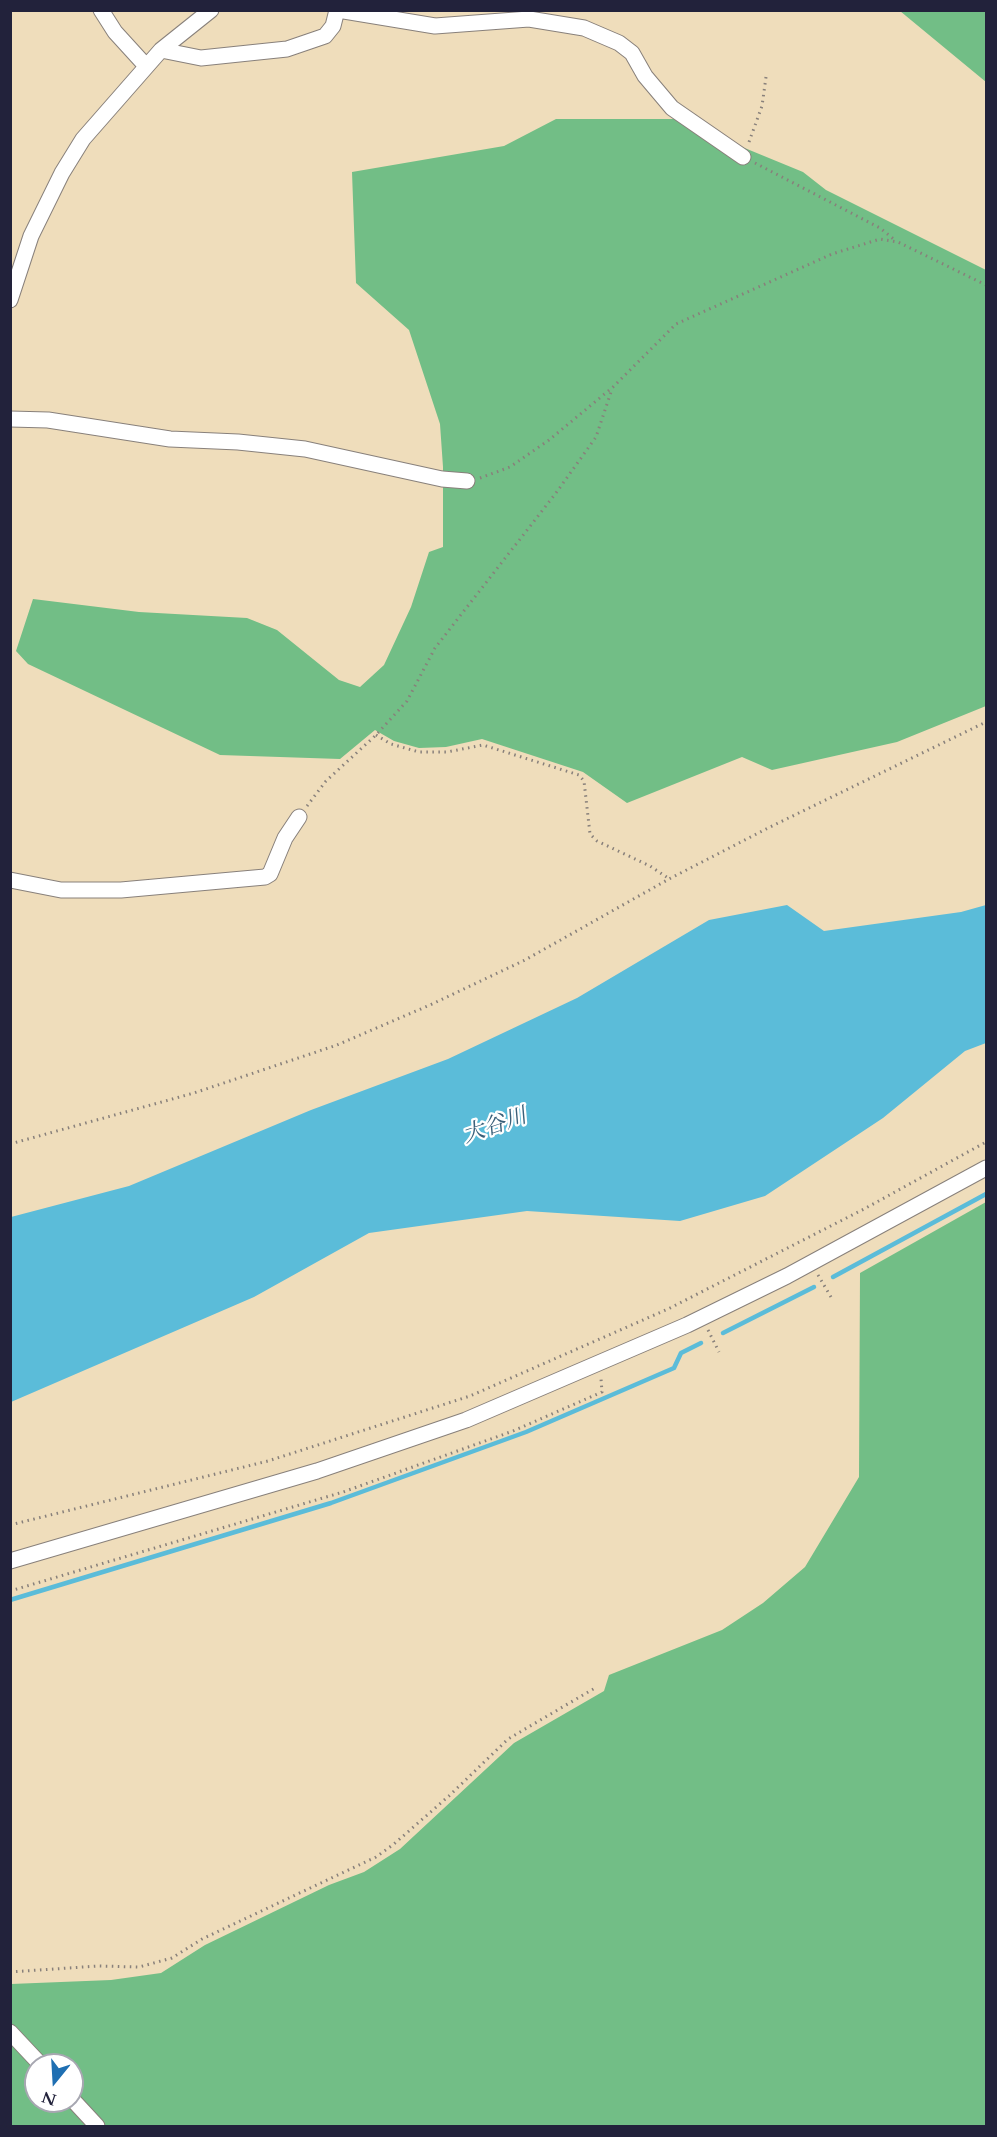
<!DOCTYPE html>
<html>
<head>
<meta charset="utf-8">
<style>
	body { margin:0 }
	#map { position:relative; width:997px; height:2137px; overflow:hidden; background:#efddbb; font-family:Cardo,serif }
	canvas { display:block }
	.frame { position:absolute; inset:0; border:12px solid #22223b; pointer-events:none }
	.north { position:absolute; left:24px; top:2053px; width:60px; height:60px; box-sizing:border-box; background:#fff; border:2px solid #a7a7b1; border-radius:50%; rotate:198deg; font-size:16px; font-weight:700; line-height:24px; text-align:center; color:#22223b }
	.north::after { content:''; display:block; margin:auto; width:21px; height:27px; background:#1f6fb2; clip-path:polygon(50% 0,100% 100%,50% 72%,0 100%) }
</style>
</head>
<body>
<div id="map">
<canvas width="997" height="2137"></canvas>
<div class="frame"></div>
<div class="north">N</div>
</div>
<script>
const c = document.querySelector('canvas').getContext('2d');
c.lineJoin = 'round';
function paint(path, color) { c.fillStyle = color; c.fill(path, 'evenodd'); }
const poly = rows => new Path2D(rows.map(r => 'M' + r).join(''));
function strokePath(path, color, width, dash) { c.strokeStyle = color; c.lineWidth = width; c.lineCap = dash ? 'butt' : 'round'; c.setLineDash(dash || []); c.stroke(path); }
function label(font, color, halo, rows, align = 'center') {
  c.font = font + ' Cardo,"Noto Serif JP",serif'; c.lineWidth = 4.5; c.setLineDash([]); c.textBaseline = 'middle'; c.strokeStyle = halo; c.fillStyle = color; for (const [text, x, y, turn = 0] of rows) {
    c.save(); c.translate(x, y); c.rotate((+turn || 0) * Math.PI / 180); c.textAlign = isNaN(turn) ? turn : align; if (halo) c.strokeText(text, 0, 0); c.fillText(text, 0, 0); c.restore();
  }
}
paint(poly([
	[900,11,986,11,986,82],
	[556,119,674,119,803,172,826,190,986,270,986,706,897,742,772,770,742,757,627,803,583,772,482,739,446,747,419,748,394,741,375,730,340,759,220,755,28,664,16,651,33,599,139,612,247,618,277,630,339,680,360,687,384,665,411,607,429,552,443,547,443,467,440,424,409,330,356,283,352,172,504,146],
	[986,1202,986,2126,11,2126,11,1984,111,1980,161,1973,205,1945,329,1885,364,1872,400,1849,514,1743,604,1691,609,1675,722,1630,763,1603,805,1567,859,1477,860,1273],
	[36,2065,72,2065,72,2101,36,2101]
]), '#72be86');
paint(poly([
	[787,905,824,931,961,912,986,905,986,1043,965,1051,883,1118,765,1196,680,1221,527,1211,369,1233,254,1297,11,1402,11,1217,129,1186,311,1110,448,1059,577,998,709,920]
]), '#5bbcd9');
strokePath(poly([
	[833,1277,986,1194],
	[723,1333,814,1287],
	[10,1600,331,1503,526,1432,674,1368,681,1353,701,1343]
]), '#5bbcd9', 4.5);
const minor = poly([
	[101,10,115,32,146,66],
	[338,10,435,26,529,19,584,28,619,43,632,53,645,76,672,108,743,157],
	[161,50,201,58,287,49,325,36,333,26,337,10],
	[10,300,31,236,62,173,83,139,161,50,211,10],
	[10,419,48,420,170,439,238,442,305,449,442,479,467,481],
	[10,880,61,890,121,890,265,877,270,874,285,838,299,817],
	[10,1561,317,1471,466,1420,687,1325,787,1276,986,1168],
	[10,2032,41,2065],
	[72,2099,97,2126]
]);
strokePath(minor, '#88807b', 17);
strokePath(poly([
	[749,142,762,106,766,77],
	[755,163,880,228,896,241],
	[480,478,510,467,549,440,613,387,676,324,832,254,880,239,898,242,986,285],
	[376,735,391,744,419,752,447,752,483,745,579,775,584,781,590,834,597,841,650,866,668,878],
	[307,806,326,781,376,735,407,701,435,648,556,493,596,437,612,389],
	[10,1144,194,1093,337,1045,430,1005,525,960,669,879,770,827,986,722],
	[818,1275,831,1297],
	[708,1330,719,1352],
	[10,1525,268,1461,470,1396,668,1309,864,1209,986,1142],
	[10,1591,343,1492,513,1431,602,1392,601,1379],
	[10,1972,98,1966,139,1967,172,1958,202,1939,376,1857,394,1844,450,1795,508,1739,595,1688]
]), '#88807b', 3, [1.5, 4.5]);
strokePath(minor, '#fff', 15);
label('italic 22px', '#39607a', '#fff', [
	["大谷川",495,1127,-19]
]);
</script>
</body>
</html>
